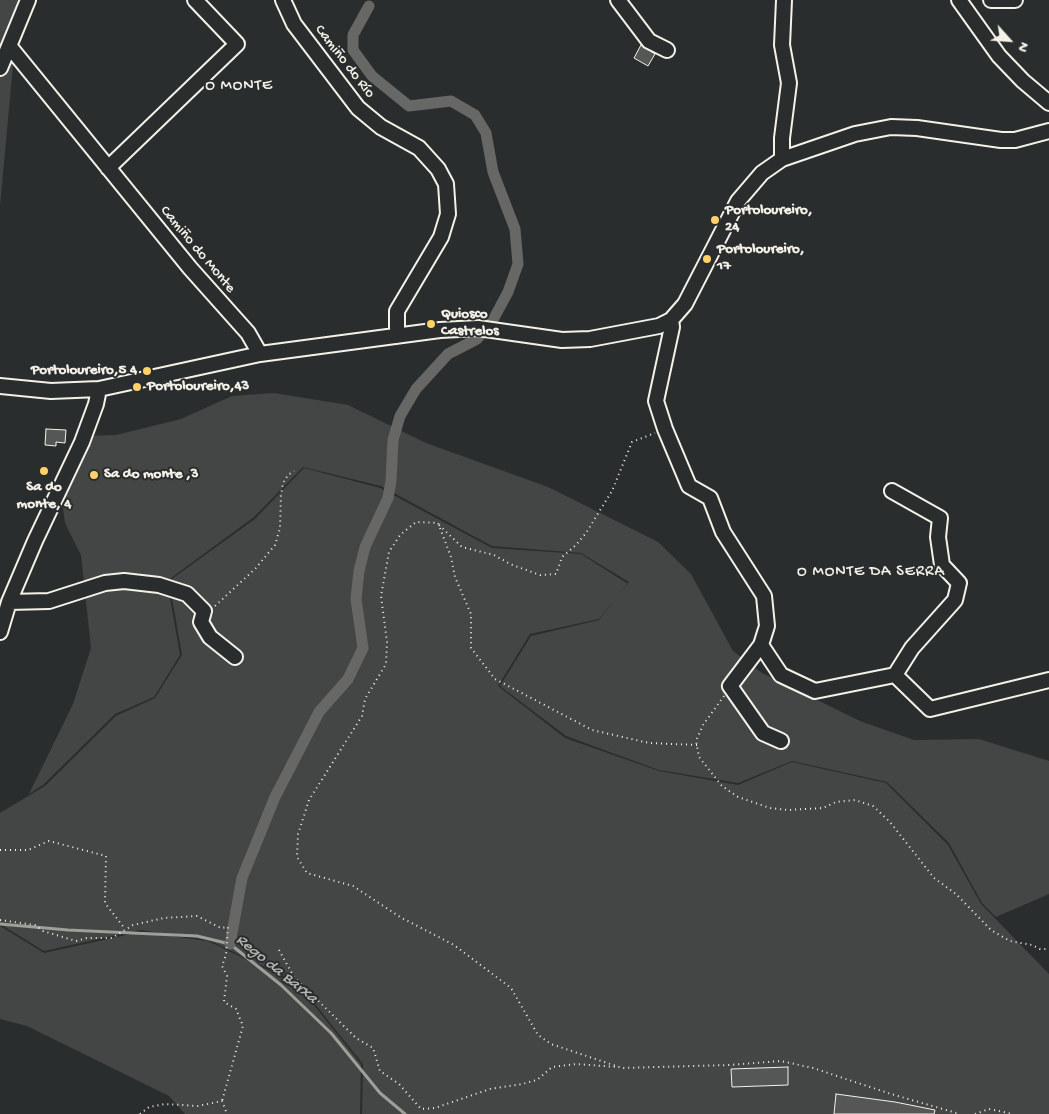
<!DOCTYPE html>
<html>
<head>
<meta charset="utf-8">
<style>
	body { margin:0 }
	#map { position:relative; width:1049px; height:1114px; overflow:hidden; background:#2a2d2e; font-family:"Gochi Hand",sans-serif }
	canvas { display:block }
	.north { position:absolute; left:984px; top:15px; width:50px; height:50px; -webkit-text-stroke:4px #2a2d2e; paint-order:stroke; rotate:116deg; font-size:14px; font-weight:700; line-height:20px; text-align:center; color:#f4f1e8 }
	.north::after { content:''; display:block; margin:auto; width:18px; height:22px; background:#f4f1e8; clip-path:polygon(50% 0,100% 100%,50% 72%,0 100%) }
</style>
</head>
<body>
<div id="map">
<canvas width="1049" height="1114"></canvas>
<div class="north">N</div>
</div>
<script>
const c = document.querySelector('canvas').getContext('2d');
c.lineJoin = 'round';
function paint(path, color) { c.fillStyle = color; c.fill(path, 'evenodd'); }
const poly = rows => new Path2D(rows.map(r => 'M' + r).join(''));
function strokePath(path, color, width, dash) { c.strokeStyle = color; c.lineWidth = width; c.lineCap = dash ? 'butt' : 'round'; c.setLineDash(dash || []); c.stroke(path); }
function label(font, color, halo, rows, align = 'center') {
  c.font = font + ' "Gochi Hand",sans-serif'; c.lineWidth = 4; c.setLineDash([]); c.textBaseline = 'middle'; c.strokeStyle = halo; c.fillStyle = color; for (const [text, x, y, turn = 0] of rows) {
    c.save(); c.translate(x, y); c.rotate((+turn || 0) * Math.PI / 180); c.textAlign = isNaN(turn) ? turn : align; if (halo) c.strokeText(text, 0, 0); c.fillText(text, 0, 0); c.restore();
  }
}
paint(poly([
	[0,0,19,0,0,206],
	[274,393,348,405,426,443,548,487,658,542,691,574,733,651,762,673,860,721,914,740,979,739,1049,761,1049,894,996,917,982,903,949,843,887,782,792,761,738,783,659,770,566,736,500,686,531,636,599,620,629,582,581,553,492,546,381,486,303,467,254,517,167,581,180,655,154,697,115,714,44,784,29,794,73,704,91,648,81,555,65,523,58,471,84,436,116,435,181,419,232,396],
	[304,468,380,488,492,548,581,554,628,584,599,619,530,634,498,686,565,738,659,771,738,785,792,762,886,783,948,845,981,904,1049,974,1049,1114,362,1114,363,1064,298,983,209,940,140,930,44,951,0,924,0,813,45,786,116,716,155,698,182,655,169,581,255,519],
	[0,926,44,953,140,932,208,941,297,984,361,1064,360,1114,185,1114,169,1096,27,1026,0,1019]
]), '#444645');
strokePath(poly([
	[0,924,68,930,197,936,230,944,281,985,331,1033,380,1093,405,1114]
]), '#9f9f9a', 3);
strokePath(poly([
	[230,944,242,878,275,797,319,712,348,679,363,648,356,599,359,571,365,547,388,498,391,481,393,440,400,416,416,389,448,354,477,339,494,318,508,292,518,264,515,229,493,172,486,133,475,115,451,101,409,106,372,76,353,50,353,35,369,6]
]), '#676866', 11);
const building = poly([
	[641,45,655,54,648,66,634,58,641,45],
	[46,429,66,430,65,443,56,442,56,446,45,445,46,429],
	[788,1067,788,1085,732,1087,731,1069,788,1067],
	[836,1094,895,1102,935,1110,934,1114,834,1114,836,1094]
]);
paint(building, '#555756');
strokePath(building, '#f4f1e8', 1);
const minor = poly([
	[283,0,294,24,358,108,381,127,419,148,438,169,446,184,448,214,441,237,397,311,397,336],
	[618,0,649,41,667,50],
	[959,0,999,56,1023,81,1049,103],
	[991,0,1015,0],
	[10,47,190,268,248,333,260,354],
	[0,68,28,0],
	[782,159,782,138,789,83,782,45,784,0],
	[108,168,237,44,195,0],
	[671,320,672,327,656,401,665,429,689,486,710,498,723,532,764,596,767,626,761,645,781,675,815,691,895,675,930,709,1049,680],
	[0,386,51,391,99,389,260,354,440,330,478,328,562,340,590,339,659,326,671,320,685,304,738,201,762,173,782,159,855,134,891,127,917,128,1001,140,1015,140,1049,131],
	[892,491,940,518,938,537,942,565,959,583,955,600,912,648,895,675],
	[9,602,49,601,105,583,124,581,159,585,187,594,204,611,201,622,210,637,235,657],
	[0,632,9,602,35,541,82,442,96,404,99,389],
	[761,645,730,686,763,733,781,741]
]);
strokePath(minor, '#f4f1e8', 18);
strokePath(poly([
	[439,525,462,547,494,555,510,564,540,575,556,574,562,557,576,545,586,533,612,491,632,442,655,433],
	[215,606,255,569,275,545,280,528,281,495,283,483,288,475,294,471],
	[724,696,703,725,696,741,699,757,722,786,738,797,770,808,788,810,823,808,836,802,855,800,873,806,890,822,934,878,956,894,991,930,1010,941,1032,945,1040,949,1049,949],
	[697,745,649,743,592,730,495,679,471,648,471,614,455,577,451,557,438,523,416,522,400,535,389,552,381,596,387,642,386,664,365,699,362,716,309,800,298,834,297,857,307,873,353,886,400,917,454,945,511,988,538,1035,551,1044,622,1068,729,1065,781,1061,813,1068,891,1094,960,1114],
	[0,850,28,850,49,841,106,856,105,903,125,929],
	[0,920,35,925,43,931,76,941,87,938,112,938,133,925,164,918,197,916,221,928,228,927,226,955,222,966,227,976,224,1002,236,1009,243,1026,222,1101],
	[279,950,294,977,356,1038,373,1048,380,1071,399,1084,421,1109,435,1108,490,1089,522,1084,537,1080,552,1067,576,1064,617,1067],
	[140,1114,149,1107,165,1104,198,1106,222,1101,227,1114],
	[975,1114,989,1109,1013,1114]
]), '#f4f1e8', 2, [1, 4]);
strokePath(minor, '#2a2d2e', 14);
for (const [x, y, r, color] of [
	[715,220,5,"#ffd166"],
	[707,259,5,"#ffd166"],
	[431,324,5,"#ffd166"],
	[147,371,5,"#ffd166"],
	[137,387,5,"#ffd166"],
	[44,471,5,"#ffd166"],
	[94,475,5,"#ffd166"]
]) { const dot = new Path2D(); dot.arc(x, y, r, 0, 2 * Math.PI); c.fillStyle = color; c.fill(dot); strokePath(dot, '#2a2d2e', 2); }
label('15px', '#f4f1e8', '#2a2d2e', [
	["Camiño do Río",344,62,52],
	["Camiño do Monte",197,250,50]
]);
label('bold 15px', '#f4f1e8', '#2a2d2e', [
	["Portoloureiro,",725,211],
	["24",725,228],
	["Portoloureiro,",717,250],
	["17",717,267],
	["Quiosco",441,315],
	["Castrelos",441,332],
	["Portoloureiro,5 4",137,371,"right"],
	["Portoloureiro,43",147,387],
	["Sa do monte ,3",104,475],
	["Sa do",44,488,"center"],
	["monte, 4",44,505,"center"]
], 'left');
c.letterSpacing = '1px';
label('16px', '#f4f1e8', '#2a2d2e', [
	["O MONTE",239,87],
	["O MONTE DA SERRA",871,573]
]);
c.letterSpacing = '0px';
label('italic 16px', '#b5b3ae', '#2a2d2e', [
	["Rego da Barxa",276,970,39]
]);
</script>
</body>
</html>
